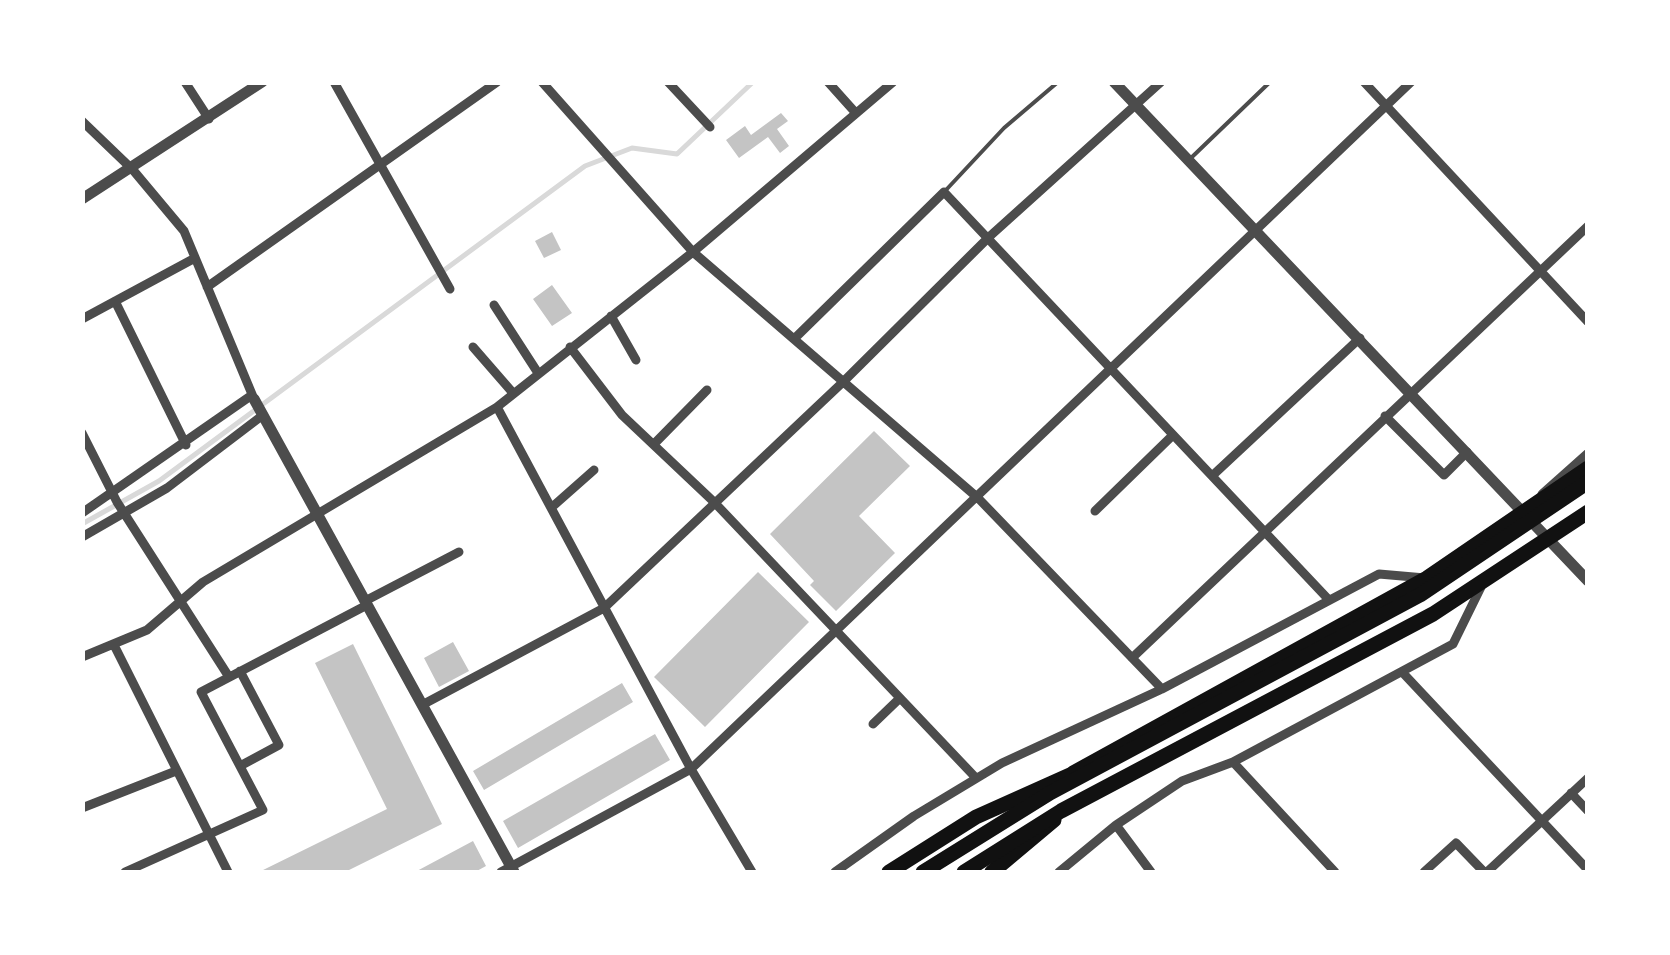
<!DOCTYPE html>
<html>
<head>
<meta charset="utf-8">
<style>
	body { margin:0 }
	#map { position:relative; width:1670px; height:955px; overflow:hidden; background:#fff; font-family:"PT Sans Narrow",sans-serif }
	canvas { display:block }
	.frame { position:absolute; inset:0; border:85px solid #fff; pointer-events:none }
</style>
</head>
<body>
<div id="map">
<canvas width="1670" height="955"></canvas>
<div class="frame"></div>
</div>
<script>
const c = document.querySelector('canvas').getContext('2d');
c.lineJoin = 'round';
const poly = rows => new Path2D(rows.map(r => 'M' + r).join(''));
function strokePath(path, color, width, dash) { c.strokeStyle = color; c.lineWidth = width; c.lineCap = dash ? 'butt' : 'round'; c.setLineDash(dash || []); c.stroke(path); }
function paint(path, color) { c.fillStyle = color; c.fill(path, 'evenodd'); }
strokePath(poly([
	[82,524,159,481,585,166,632,148,677,154,753,82]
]), '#d9d9d9', 5);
paint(poly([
	[781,113,788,121,777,129,789,146,780,153,768,137,739,158,726,140,745,126,751,135],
	[552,232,561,250,544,258,535,241],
	[552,285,572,313,552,326,533,299],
	[874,431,910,466,859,516,895,553,836,611,810,585,814,581,770,534],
	[758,572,809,622,705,727,654,677],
	[453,642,469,671,439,687,424,658],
	[353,644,442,824,345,872,259,872,387,809,315,663],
	[622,683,633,702,484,790,473,771],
	[655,734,670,760,518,848,503,821],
	[473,841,486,866,475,872,415,872]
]), '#c4c4c4');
strokePath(poly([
	[1192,157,1270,82],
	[946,190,1004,128,1058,82]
]), '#4c4c4c', 4);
strokePath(poly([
	[185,82,209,119],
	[334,82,450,289],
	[542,82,693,252,978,498,1162,689],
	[668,82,710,127],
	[828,82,854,111],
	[1364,82,1588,322],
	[82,121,133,170,184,231,254,399],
	[207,287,497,82],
	[115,301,186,445],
	[494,305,538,373],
	[611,316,636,360],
	[82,319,195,258],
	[794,339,944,192,1329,600],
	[473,347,513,393],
	[570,347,622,415,714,502,976,778],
	[497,407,691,769,752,872],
	[1385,416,1444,475,1467,452],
	[82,433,117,502,229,677],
	[655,443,707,390],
	[1212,476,1360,338],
	[1542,494,1588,453],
	[551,508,594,470],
	[1095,511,1173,435],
	[82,513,252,395],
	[82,537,167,488,263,415],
	[365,601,459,552],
	[114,645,228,872],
	[82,657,147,630,203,582,497,407,693,252,893,82],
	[1132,658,1588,226],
	[240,671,279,745,240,766],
	[1403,673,1588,870],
	[422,705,604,608,843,382,989,237,1161,82],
	[873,724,900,698],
	[1233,762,1335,872],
	[1571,793,1588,811],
	[82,808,176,771],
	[1116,825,1151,872],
	[125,872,263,810,201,692,367,605],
	[501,872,691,769,1411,82],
	[835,872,914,816,1002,763,1162,689,1379,574,1425,578],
	[1059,872,1116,825,1182,781,1233,762,1453,644,1481,587],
	[1424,872,1456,843,1484,872],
	[1487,872,1588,778]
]), '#4c4c4c', 9);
strokePath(poly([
	[1114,82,1588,581],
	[82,199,262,82],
	[254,399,514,872]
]), '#4c4c4c', 11);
strokePath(poly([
	[1073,773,1427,578,1588,468],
	[889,872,976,817,1072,774],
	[992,872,1054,820]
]), '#111', 15);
strokePath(poly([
	[923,872,1050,793,1420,595,1588,482],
	[964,872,1061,811,1433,614,1588,512]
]), '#111', 15);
</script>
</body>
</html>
